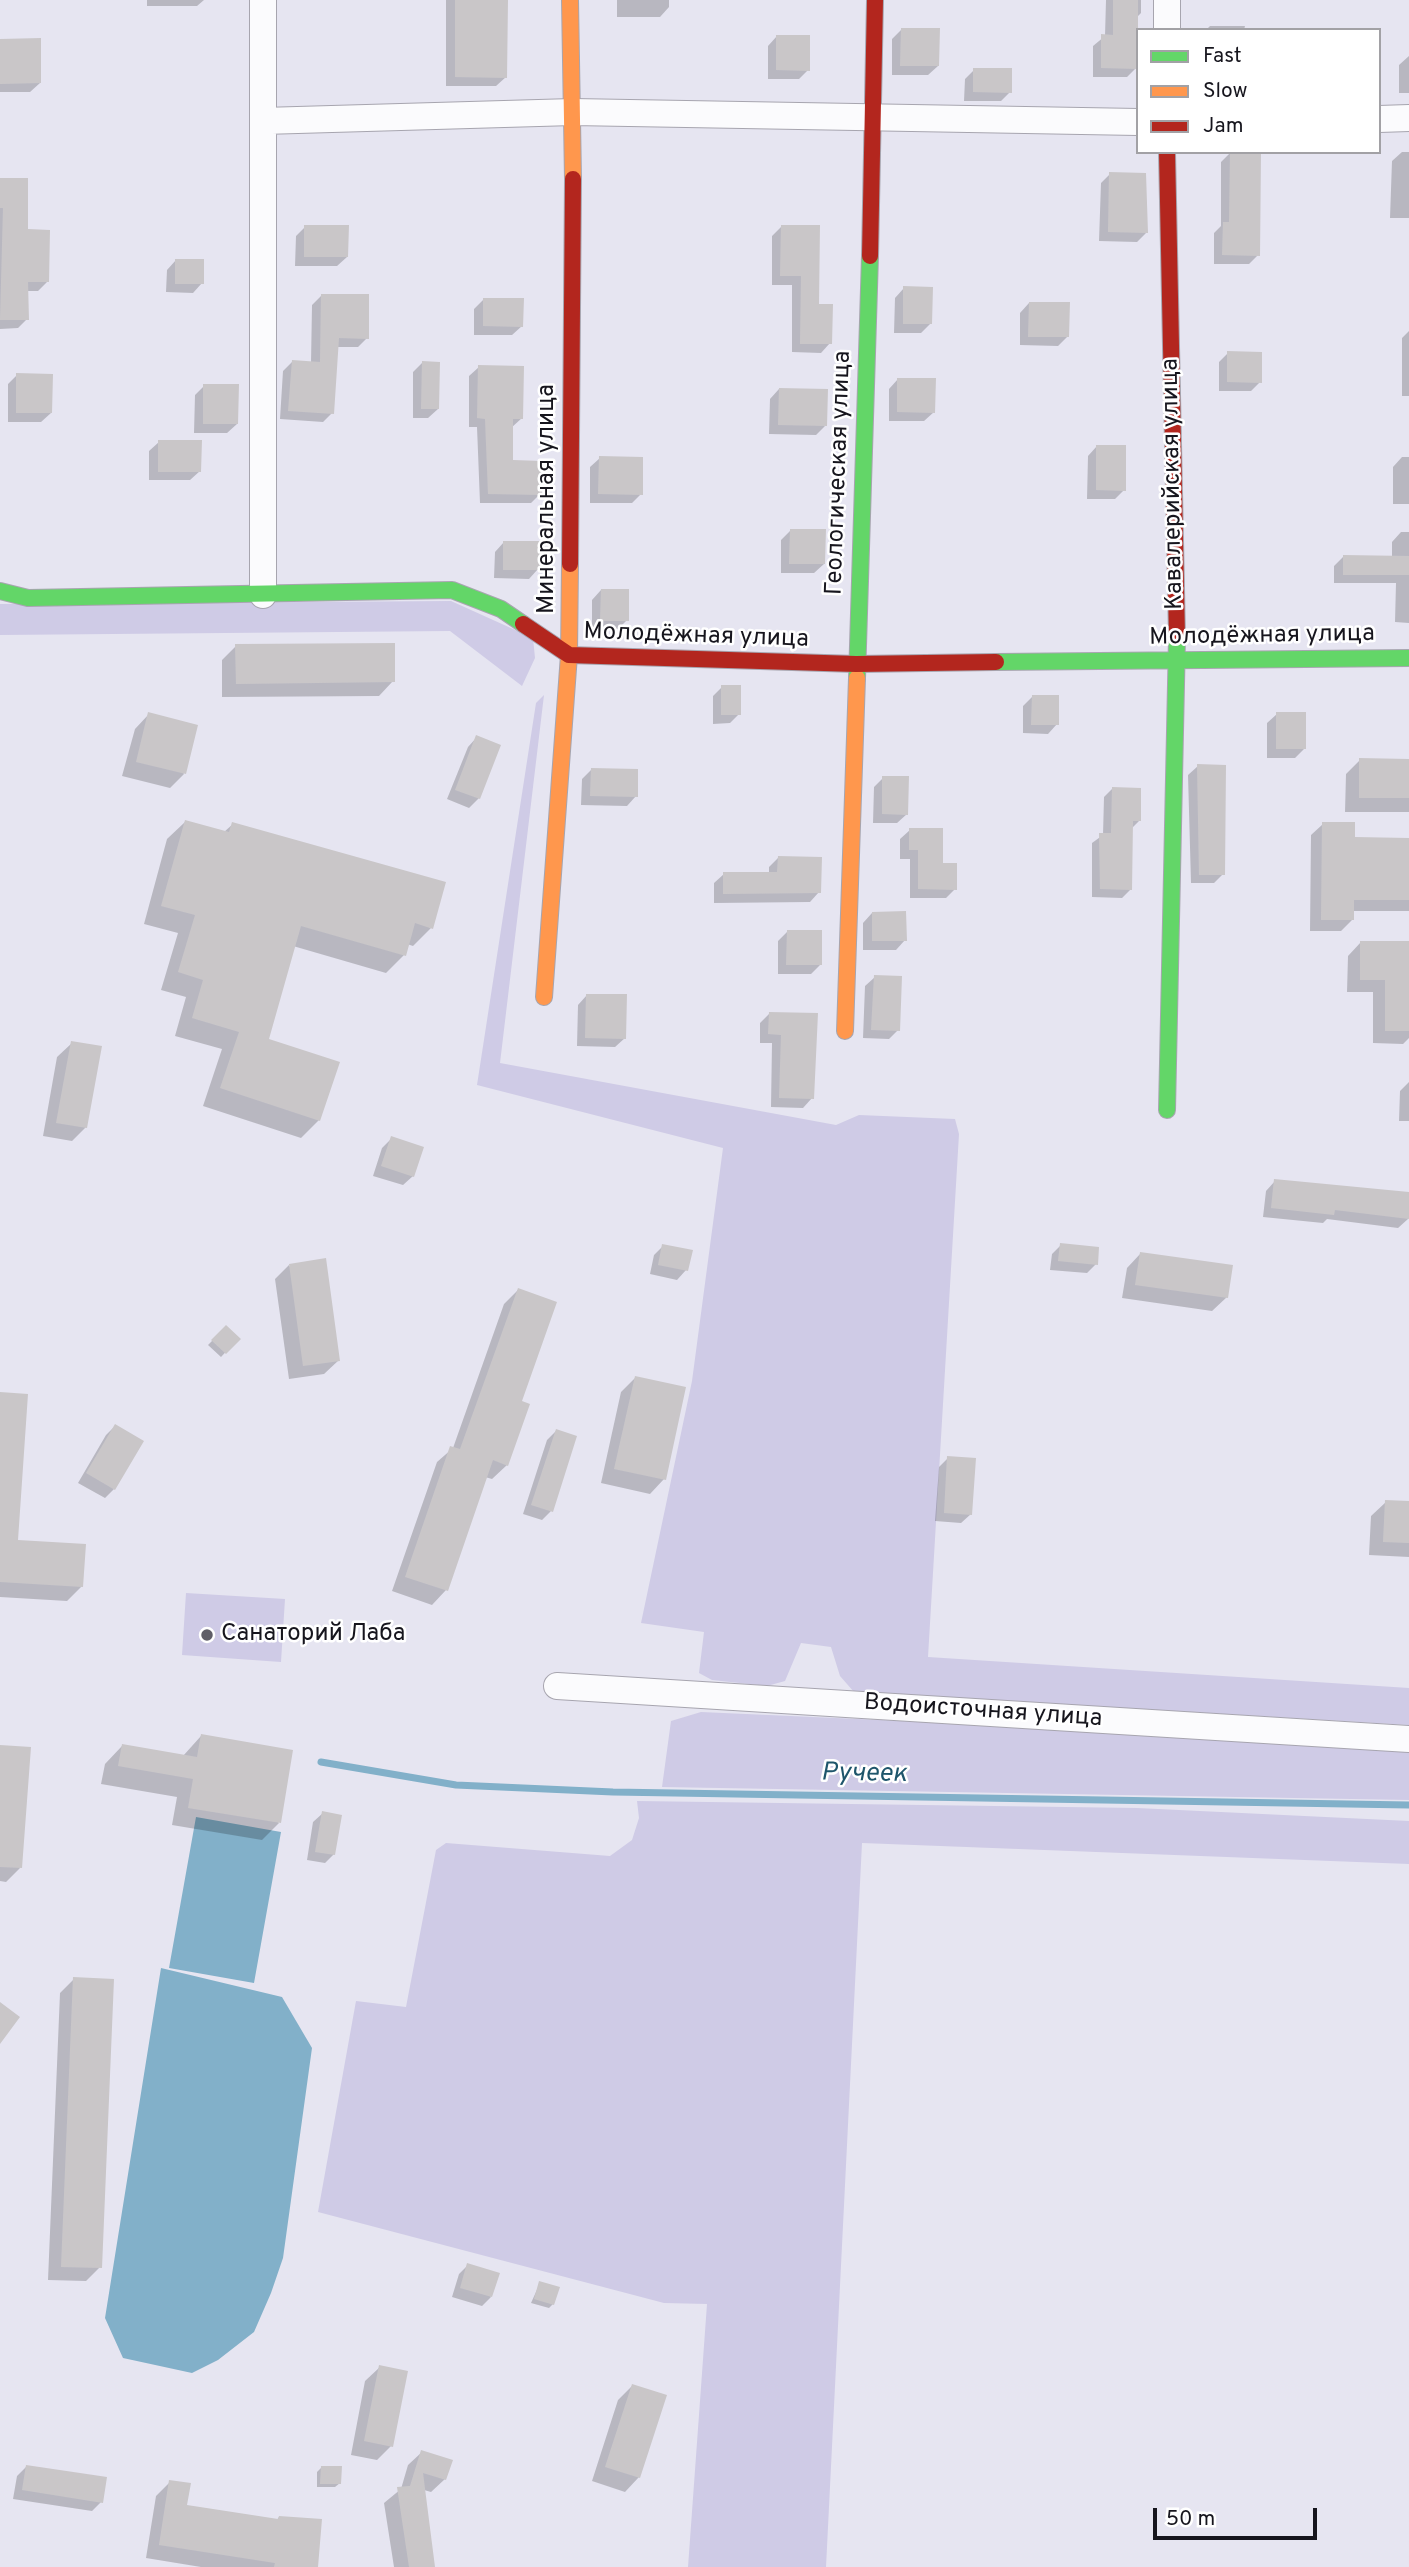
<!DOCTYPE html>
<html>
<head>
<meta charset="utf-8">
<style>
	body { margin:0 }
	#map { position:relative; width:1409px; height:2567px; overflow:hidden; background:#e6e5f1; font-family:Overpass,sans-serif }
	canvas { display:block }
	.legend { position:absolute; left:1136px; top:28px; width:245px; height:126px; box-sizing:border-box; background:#fff; border:2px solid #a2a1a5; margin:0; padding:9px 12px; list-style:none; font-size:21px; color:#16151d }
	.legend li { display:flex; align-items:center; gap:14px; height:35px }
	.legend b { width:35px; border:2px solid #a2a1a5 }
	.scale { position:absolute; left:1153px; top:2508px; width:164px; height:32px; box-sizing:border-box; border:4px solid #16151d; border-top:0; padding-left:9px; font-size:21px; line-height:24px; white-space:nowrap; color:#16151d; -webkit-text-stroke:5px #fff; paint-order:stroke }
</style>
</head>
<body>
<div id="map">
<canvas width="1409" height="2567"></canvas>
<ul class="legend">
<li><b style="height:9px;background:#63d668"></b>Fast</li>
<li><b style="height:9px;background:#ff974d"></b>Slow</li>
<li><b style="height:9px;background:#b3261e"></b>Jam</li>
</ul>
<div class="scale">50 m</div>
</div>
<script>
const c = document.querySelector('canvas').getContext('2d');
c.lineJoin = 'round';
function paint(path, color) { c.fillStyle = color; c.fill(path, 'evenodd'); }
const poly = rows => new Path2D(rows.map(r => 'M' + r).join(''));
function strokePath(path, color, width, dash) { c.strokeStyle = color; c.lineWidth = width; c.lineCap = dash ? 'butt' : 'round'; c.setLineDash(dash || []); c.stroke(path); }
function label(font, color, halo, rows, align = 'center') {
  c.font = font + ' Overpass,sans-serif'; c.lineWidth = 5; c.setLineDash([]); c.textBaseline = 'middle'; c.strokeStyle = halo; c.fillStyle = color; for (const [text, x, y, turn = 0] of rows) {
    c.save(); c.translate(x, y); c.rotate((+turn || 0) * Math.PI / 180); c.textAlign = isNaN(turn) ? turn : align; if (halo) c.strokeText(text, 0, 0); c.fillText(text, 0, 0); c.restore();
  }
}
paint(poly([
	[451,601,533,638,535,658,522,686,450,631,0,635,0,604],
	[544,695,500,1063,836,1125,859,1115,955,1119,959,1134,928,1657,1409,1688,1409,1725,854,1692,840,1676,831,1647,801,1643,785,1681,767,1686,712,1680,699,1673,704,1632,641,1623,692,1381,723,1148,477,1085,536,703],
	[186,1593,285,1599,281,1662,182,1655],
	[701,1712,1037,1727,1409,1749,1409,1800,662,1787,671,1721],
	[637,1801,1137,1808,1409,1821,1409,1864,862,1843,826,2567,688,2567,707,2304,664,2303,318,2212,356,2001,406,2007,436,1850,446,1843,610,1856,632,1840,639,1818]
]), '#cfcbe6');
paint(poly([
	[196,1817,281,1832,254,1983,169,1968],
	[161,1968,282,1997,312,2048,283,2258,271,2293,254,2332,218,2360,192,2373,123,2358,105,2318]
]), '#82b0c9');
paint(poly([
	[147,0,204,0,197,6,147,6],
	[446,0,506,0,506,77,496,86,446,86],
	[617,0,669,0,669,7,660,17,617,17],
	[1106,0,1141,0,1141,13,1136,18,1136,68,1127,77,1093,77,1093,46,1105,36],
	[1210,26,1245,26,1244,30,1206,30],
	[901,30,938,66,928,75,892,75,892,39],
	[777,36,808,70,799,79,768,79,768,46],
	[0,40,40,83,30,92,0,92],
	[1409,56,1409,93,1399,93,1399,65],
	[974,70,1010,92,1001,101,964,101,965,79],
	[1231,152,1258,255,1249,264,1214,264,1214,233,1221,226,1221,162],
	[1402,152,1409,152,1409,218,1390,218,1392,161],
	[1110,174,1146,233,1137,242,1099,241,1101,183],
	[0,179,47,282,38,291,27,291,27,319,18,328,0,329],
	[305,227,347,257,337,266,295,266,296,236],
	[781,227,830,343,821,353,792,352,792,285,772,285,772,236],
	[176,260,202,283,193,293,166,292,167,270],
	[904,288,931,323,921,333,894,333,895,298],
	[321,296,367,338,358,347,337,347,332,413,323,422,280,419,283,371,292,362,311,363,312,305],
	[484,299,522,326,512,335,474,335,474,309],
	[1029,303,1068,336,1058,346,1020,345,1020,313],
	[1409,331,1409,396,1402,396,1402,338],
	[1228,353,1260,382,1251,391,1219,391,1219,362],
	[422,363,438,409,428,418,413,418,413,372],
	[479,367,522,418,511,428,511,462,540,494,531,503,480,503,477,427,469,427,469,376],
	[17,375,51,413,41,422,8,422,8,384],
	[898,379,934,412,924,421,889,421,889,389],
	[204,386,237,424,227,433,194,433,195,395],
	[779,389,825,426,816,435,769,434,770,399],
	[159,442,200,471,190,480,149,480,149,451],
	[1097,446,1124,490,1115,499,1087,499,1088,456],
	[1402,457,1409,457,1409,504,1393,504,1393,467],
	[600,458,641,494,632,503,590,503,590,467],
	[790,531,824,564,814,573,781,573,781,540],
	[1401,532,1409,532,1409,623,1395,622,1396,583,1334,583,1334,566,1343,557,1392,557,1392,542],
	[504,542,538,569,529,579,494,578,495,552],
	[601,590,627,620,618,629,592,629,592,600],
	[236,646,393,681,379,696,222,697,222,660],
	[722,687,739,714,730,723,713,724,713,696],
	[1032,697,1057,724,1048,734,1023,733,1023,706],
	[149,714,184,774,170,788,122,776,135,729],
	[1277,714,1304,749,1295,758,1267,758,1267,723],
	[477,737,479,798,469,808,447,799,468,747],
	[1360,760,1409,760,1409,812,1345,812,1346,774],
	[1198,766,1223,874,1214,883,1191,883,1188,775],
	[591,770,636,796,627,806,581,805,582,779],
	[883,778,907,814,897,823,873,823,874,787],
	[1112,789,1139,821,1132,828,1131,889,1122,898,1092,897,1092,843,1103,835,1104,797],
	[185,822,224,832,233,824,431,928,413,946,407,944,404,955,386,973,293,946,267,1040,319,1120,301,1138,203,1106,222,1049,175,1036,186,997,161,990,178,933,144,924,167,839],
	[1323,824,1353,839,1409,839,1409,911,1352,911,1352,920,1341,931,1310,931,1311,835],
	[910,830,941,865,955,889,946,898,910,898,910,859,900,859,900,839],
	[778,858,819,892,810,902,714,903,714,883,724,874,769,874,769,867],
	[872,913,905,940,896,950,863,950,863,923],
	[787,932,820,965,811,974,778,974,778,941],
	[1361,942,1409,943,1409,1038,1403,1044,1373,1043,1373,992,1347,992,1348,956],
	[875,977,898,1030,889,1039,863,1038,865,986],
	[587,995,625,1038,615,1047,577,1046,578,1005],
	[769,1014,816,1015,812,1098,803,1108,771,1107,772,1043,760,1043,760,1023],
	[72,1043,86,1127,72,1141,43,1136,57,1057],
	[1409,1082,1409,1121,1399,1121,1400,1091],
	[392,1138,413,1176,403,1185,373,1176,382,1148],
	[1275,1181,1409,1194,1408,1219,1398,1228,1327,1219,1323,1223,1263,1217,1266,1191],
	[1061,1245,1096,1264,1087,1273,1050,1270,1052,1254],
	[663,1246,686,1270,677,1280,650,1274,654,1255],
	[1141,1253,1227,1297,1212,1311,1122,1298,1127,1268],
	[289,1265,339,1360,324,1374,289,1379,275,1279],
	[518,1290,519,1402,507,1465,492,1479,485,1477,446,1590,432,1605,392,1591,437,1462,453,1448,504,1304],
	[226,1327,238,1339,221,1357,208,1345],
	[635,1378,664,1479,650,1494,601,1483,621,1392],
	[0,1394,17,1541,82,1586,67,1601,0,1597],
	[115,1426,114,1489,105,1498,78,1483,106,1435],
	[556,1431,551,1511,542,1520,523,1514,547,1440],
	[948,1458,971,1514,961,1523,935,1521,939,1467],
	[1386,1502,1409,1503,1409,1557,1369,1555,1371,1516],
	[201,1736,279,1823,262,1840,172,1825,177,1797,101,1784,105,1764,122,1746,183,1756],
	[0,1747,20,1868,6,1882,0,1881],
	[323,1813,334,1854,325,1863,307,1860,313,1822],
	[74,1979,100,2267,86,2281,48,2280,60,1993],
	[468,2265,491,2297,482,2306,452,2297,459,2274],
	[540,2283,553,2304,549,2308,531,2303],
	[380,2367,391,2446,377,2460,351,2455,365,2381],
	[632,2386,639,2477,625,2492,592,2481,618,2400],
	[422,2452,445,2479,431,2492,424,2490,433,2567,394,2567,384,2503,401,2489,408,2465],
	[26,2467,101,2502,92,2511,13,2499,17,2476],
	[321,2468,340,2483,335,2487,317,2487,317,2472],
	[170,2482,185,2506,276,2521,279,2517,317,2567,201,2567,146,2558,156,2496]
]), '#0003');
strokePath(poly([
	[321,1762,456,1785,613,1792,1409,1805]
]), '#82b0c9', 7);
paint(poly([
	[455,0,508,0,507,78,455,77],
	[1113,0,1138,0,1138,69,1101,68,1101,34,1113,35],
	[901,28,940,28,939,66,900,66],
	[776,35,810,35,810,71,776,70],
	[41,38,41,83,0,84,0,39],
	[973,68,1012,68,1012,93,973,92],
	[1230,152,1261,152,1260,256,1222,255,1223,222,1229,222],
	[1109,172,1146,173,1148,233,1108,232],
	[0,178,28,178,28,229,50,230,49,282,28,282,29,320,0,320,3,208,0,208],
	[304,225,349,225,348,257,304,257],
	[781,225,820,225,819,304,833,304,832,344,800,344,801,276,780,276],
	[175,259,204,259,204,284,175,284],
	[903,286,933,287,932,324,903,324],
	[321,294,369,294,369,339,339,338,334,414,288,411,292,360,320,362],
	[483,298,524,298,523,327,483,326],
	[1029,302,1070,302,1069,337,1028,337],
	[1227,351,1262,352,1262,383,1227,382],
	[422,361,440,362,439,409,421,409],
	[478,365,524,366,523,419,513,419,513,460,542,461,542,495,488,494,485,419,477,418],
	[16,373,53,374,52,413,16,413],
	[897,378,936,378,935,413,897,412],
	[203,384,239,384,238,424,203,424],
	[779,388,828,389,827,426,778,425],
	[158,440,202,440,201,472,158,472],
	[1096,445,1126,445,1126,491,1096,490],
	[599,456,643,457,643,495,598,494],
	[790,529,826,529,825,564,789,564],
	[503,541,541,541,540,570,503,570],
	[1343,555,1409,556,1409,575,1343,575],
	[601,589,629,589,629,621,600,621],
	[395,643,395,682,236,684,235,644],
	[721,685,741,685,741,715,721,715],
	[1032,695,1059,695,1059,725,1031,725],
	[148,712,198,725,186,774,136,762],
	[1276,712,1306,712,1306,749,1276,749],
	[476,735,501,745,480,799,455,790],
	[1359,758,1409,759,1409,798,1359,798],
	[1197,764,1226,765,1225,875,1199,875],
	[591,768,638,769,638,797,590,796],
	[882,776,909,776,908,815,882,814],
	[1112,787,1141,788,1141,821,1133,821,1132,890,1100,889,1099,833,1111,833],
	[185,820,229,832,232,822,446,882,433,929,415,923,406,956,301,926,269,1039,340,1062,320,1121,220,1088,239,1032,192,1018,203,980,178,972,195,915,161,906],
	[1322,822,1355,822,1355,837,1409,838,1409,900,1354,900,1354,920,1321,920],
	[909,828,943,828,943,863,957,863,957,890,918,889,918,850,909,850],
	[778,856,822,857,821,893,723,894,723,872,777,872],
	[906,911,907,941,872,941,872,912],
	[787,930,822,930,822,965,786,965],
	[1360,941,1409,941,1409,1031,1385,1031,1385,980,1360,980],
	[874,975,902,976,900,1031,871,1030],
	[586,994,627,994,626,1039,585,1038],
	[769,1012,818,1013,814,1099,779,1098,781,1035,768,1034],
	[71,1041,102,1046,87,1128,56,1123],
	[391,1136,424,1147,414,1177,381,1166],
	[1274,1179,1409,1192,1409,1219,1335,1210,1334,1215,1271,1208],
	[1060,1243,1099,1247,1098,1265,1058,1261],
	[662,1244,693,1250,688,1271,658,1265],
	[1140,1252,1233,1265,1228,1298,1135,1285],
	[326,1258,340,1361,303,1366,289,1264],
	[518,1288,557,1302,522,1401,530,1404,508,1466,493,1460,448,1591,405,1577,450,1446,460,1449],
	[226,1325,241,1339,226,1354,211,1340],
	[635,1376,686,1387,666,1480,614,1469],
	[0,1392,28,1394,18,1540,86,1544,83,1587,0,1582],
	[115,1424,144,1441,115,1490,86,1473],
	[556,1429,577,1436,553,1512,531,1505],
	[947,1456,976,1458,972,1515,944,1513],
	[1385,1500,1409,1501,1409,1543,1383,1542],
	[201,1734,293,1750,281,1823,188,1808,193,1779,118,1766,122,1744,197,1757],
	[0,1745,31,1747,22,1868,0,1867],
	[322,1811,342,1815,335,1855,315,1852],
	[73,1977,114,1979,102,2268,61,2267],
	[0,2002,20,2017,0,2044],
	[467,2263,500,2273,492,2297,460,2288],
	[539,2281,560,2287,554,2305,534,2299],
	[379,2365,408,2371,393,2447,364,2441],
	[632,2384,667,2395,640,2478,605,2467],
	[421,2450,453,2460,446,2480,423,2473,435,2567,409,2567,397,2487,410,2486],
	[26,2465,107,2477,103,2503,22,2490],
	[321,2466,342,2466,341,2484,320,2484],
	[169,2480,191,2483,187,2505,278,2519,279,2516,322,2519,318,2567,274,2567,275,2563,159,2545]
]), '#c9c6c8');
const street = poly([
	[263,0,263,595],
	[1167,30,1167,0],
	[1379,119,1409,118],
	[263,121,573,112,1138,122],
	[557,1686,1409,1739]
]);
const fast = poly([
	[0,591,28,598,452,590,501,609,523,624],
	[996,662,1409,658],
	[857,678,870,256],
	[1167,1110,1177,637]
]);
const slow = poly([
	[570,0,573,179],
	[544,997,569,655,570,564],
	[845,1031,857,678]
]);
const jam = poly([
	[1167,152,1177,637],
	[870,256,875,0],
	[570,564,573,179],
	[523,624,569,655,856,664,996,662]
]);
strokePath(street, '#a7a5af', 28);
strokePath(fast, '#a7a5af', 18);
strokePath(slow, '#a7a5af', 18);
strokePath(jam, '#a7a5af', 18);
strokePath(street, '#fbfbfd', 26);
strokePath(fast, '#63d668', 16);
strokePath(slow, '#ff974d', 16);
strokePath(jam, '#b3261e', 16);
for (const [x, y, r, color] of [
	[207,1635,7,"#5f5e67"]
]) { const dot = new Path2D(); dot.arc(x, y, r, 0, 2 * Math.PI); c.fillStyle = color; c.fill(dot); strokePath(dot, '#fff', 2.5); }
label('24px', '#16151d', '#fff', [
	["Геологическая улица",840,473,-88],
	["Кавалерийская улица",1174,484,-91],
	["Минеральная улица",548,499,-90],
	["Молодёжная улица",696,637,2],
	["Молодёжная улица",1262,637,-1],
	["Водоисточная улица",983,1712,4]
]);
label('24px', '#16151d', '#fff', [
	["Санаторий Лаба",221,1635]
], 'left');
label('italic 26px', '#1e556b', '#fff', [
	["Ручеек",864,1775,1]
]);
</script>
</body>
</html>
